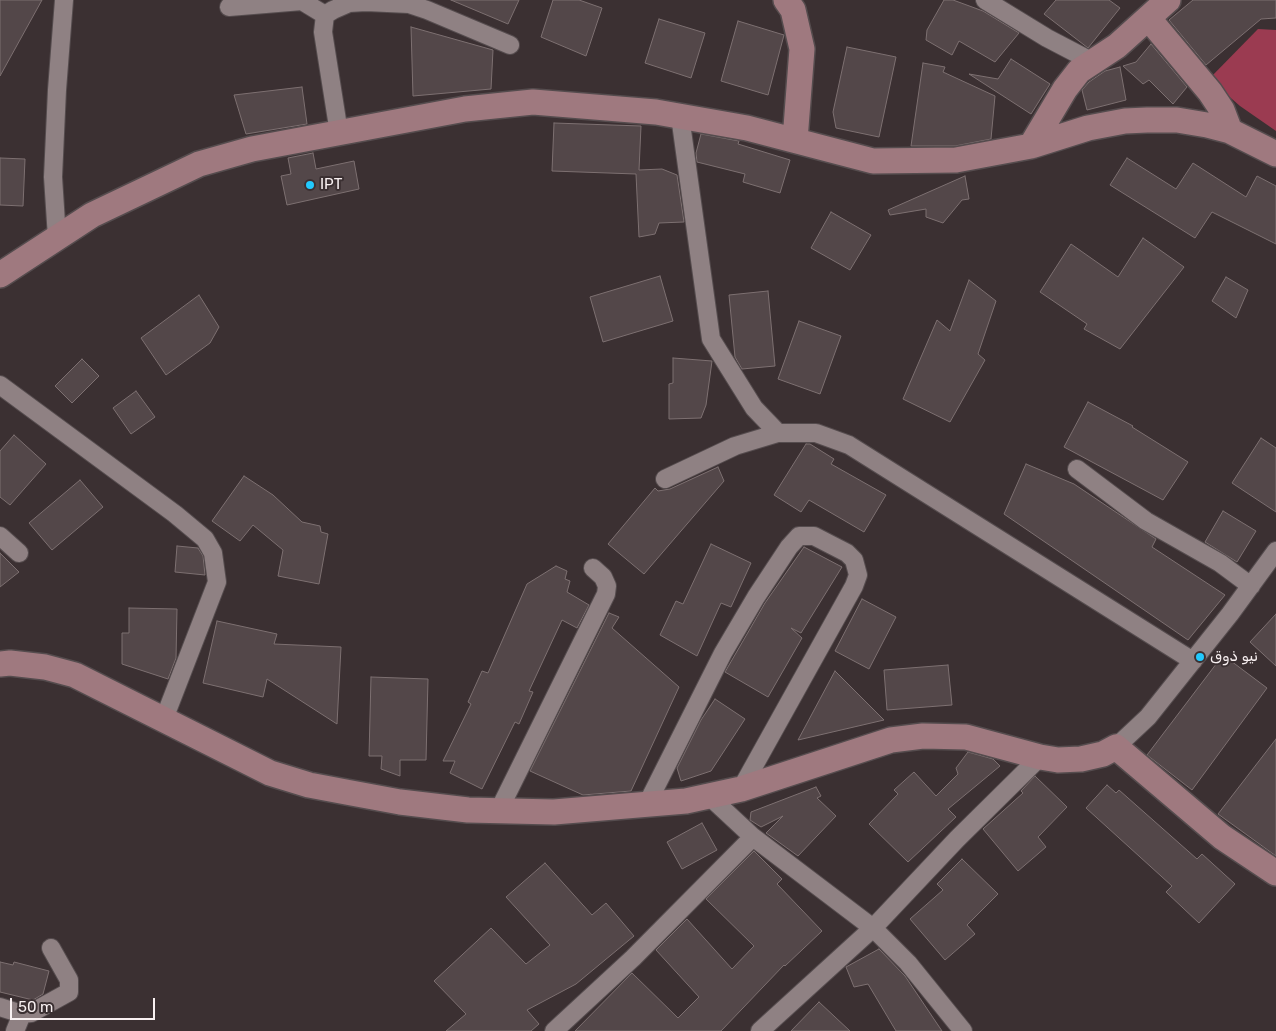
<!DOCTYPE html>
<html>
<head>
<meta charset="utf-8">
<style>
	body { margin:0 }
	#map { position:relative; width:1276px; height:1031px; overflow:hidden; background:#3b3032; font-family:Rubik,sans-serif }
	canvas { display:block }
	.scale { position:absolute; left:10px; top:998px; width:145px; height:22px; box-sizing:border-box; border:2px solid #f8f0f1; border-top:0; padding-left:6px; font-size:15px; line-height:18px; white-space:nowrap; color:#f8f0f1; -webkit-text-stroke:4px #3b3032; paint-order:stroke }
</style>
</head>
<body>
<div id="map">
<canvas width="1276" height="1031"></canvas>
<div class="scale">50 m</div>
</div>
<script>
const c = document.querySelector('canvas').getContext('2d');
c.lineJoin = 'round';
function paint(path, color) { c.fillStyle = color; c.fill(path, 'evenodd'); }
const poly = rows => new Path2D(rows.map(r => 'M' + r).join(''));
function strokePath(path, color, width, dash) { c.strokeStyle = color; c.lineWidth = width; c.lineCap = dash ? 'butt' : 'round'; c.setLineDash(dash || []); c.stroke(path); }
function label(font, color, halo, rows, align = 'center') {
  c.font = font + ' Rubik,Vazirmatn,sans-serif'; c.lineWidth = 4; c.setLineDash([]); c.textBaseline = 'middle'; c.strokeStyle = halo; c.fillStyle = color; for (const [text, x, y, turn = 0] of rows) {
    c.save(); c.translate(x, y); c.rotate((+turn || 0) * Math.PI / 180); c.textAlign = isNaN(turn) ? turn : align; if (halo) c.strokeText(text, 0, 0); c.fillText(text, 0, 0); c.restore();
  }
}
paint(poly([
	[1258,29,1276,30,1276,131,1240,106,1209,79]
]), '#9b3b51');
const building = poly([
	[0,0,42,0,0,76,0,0],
	[451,0,519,0,508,24,451,0],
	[553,0,579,0,602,8,586,56,541,37,553,0],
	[944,0,953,0,983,11,1019,33,995,62,959,41,952,55,926,40,927,30,944,0],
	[1056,0,1109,0,1120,8,1088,48,1044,14,1056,0],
	[1193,0,1276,0,1276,18,1261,19,1206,65,1169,20,1193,0],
	[659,19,705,33,691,78,645,63,659,19],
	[738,21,784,35,768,95,721,81,738,21],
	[411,27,493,50,491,89,413,96,411,27],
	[1151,44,1187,87,1173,104,1149,80,1143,84,1123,66,1136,62,1151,44],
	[847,47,896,57,879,137,836,128,833,112,847,47],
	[1011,59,1050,84,1031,114,969,74,998,79,1011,59],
	[923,63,945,67,943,72,995,96,991,139,955,146,911,146,923,63],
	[1120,67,1126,100,1087,110,1082,90,1089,82,1105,71,1120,67],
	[302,87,307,124,246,134,234,95,302,87],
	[554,123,641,126,639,170,662,169,677,175,684,222,659,223,655,234,639,237,636,174,552,171,554,123],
	[701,134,739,141,738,144,790,160,780,193,743,182,745,174,697,162,696,153,701,134],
	[313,153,316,169,354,161,359,189,287,205,281,176,291,174,288,158,313,153],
	[0,158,25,159,23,206,0,205,0,158],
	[1127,158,1176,189,1193,163,1246,197,1257,176,1276,186,1276,244,1212,212,1195,238,1110,185,1127,158],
	[965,176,969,199,962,200,943,223,926,217,926,209,890,215,888,210,965,176],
	[831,212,871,235,850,270,811,248,831,212],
	[1143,238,1184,267,1120,349,1084,329,1087,324,1040,292,1071,244,1118,277,1143,238],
	[660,276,673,321,603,342,590,297,660,276],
	[1226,277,1248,290,1236,318,1212,301,1226,277],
	[969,280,996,301,978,354,985,360,950,422,903,399,937,320,950,331,969,280],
	[768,291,775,366,742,369,735,357,729,295,768,291],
	[199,295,219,327,210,343,166,375,141,338,199,295],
	[799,321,841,336,820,394,778,379,799,321],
	[673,358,712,361,706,405,701,418,669,419,669,384,673,383,673,358],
	[82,359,99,376,72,403,55,386,82,359],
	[136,391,155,417,131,434,113,408,136,391],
	[1088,402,1133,426,1132,427,1188,462,1163,500,1064,447,1088,402],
	[14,435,46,464,10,505,0,497,0,451,14,435],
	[1261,438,1276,448,1276,512,1232,483,1261,438],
	[806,444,810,444,834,459,831,464,886,495,864,532,809,500,801,512,774,495,806,444],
	[1026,464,1074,484,1156,539,1152,547,1225,595,1188,640,1004,514,1026,464],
	[718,467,724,481,644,574,608,544,655,488,658,491,670,489,718,467],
	[244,476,273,495,302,522,320,526,321,532,328,534,319,584,278,576,283,550,253,525,240,541,212,521,244,476],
	[80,480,103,507,52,550,29,523,80,480],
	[1223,511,1256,531,1237,562,1205,542,1223,511],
	[711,544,751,563,731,607,721,603,697,656,660,635,676,601,683,604,711,544],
	[177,546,198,548,203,556,205,575,175,572,177,546],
	[804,547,842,567,801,633,791,628,802,638,768,697,725,672,765,603,804,547],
	[0,553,19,572,0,587,0,553],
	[556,566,567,571,565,579,570,581,567,592,589,605,577,628,562,620,529,691,533,692,519,724,515,722,482,789,450,773,455,761,443,761,471,704,468,702,482,671,488,673,527,584,556,566],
	[862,599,896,617,869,669,835,651,862,599],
	[129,608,177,609,176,658,168,679,122,664,122,633,129,633,129,608],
	[609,613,619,617,612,628,679,687,631,791,583,795,530,771,609,613],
	[1276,614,1276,666,1250,642,1276,614],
	[217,621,277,634,274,644,341,647,337,724,267,679,263,697,203,683,217,621],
	[1223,655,1267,688,1192,790,1147,755,1223,655],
	[948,665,952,705,887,710,884,670,948,665],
	[835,671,884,720,798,740,835,671],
	[371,677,428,679,426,760,400,760,400,776,381,769,382,756,369,756,371,677],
	[715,699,745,719,711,771,681,781,677,768,701,720,715,699],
	[1276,739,1276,856,1218,814,1276,739],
	[968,752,993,759,1000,766,948,809,956,817,908,862,869,824,898,794,894,790,914,772,936,796,958,774,956,768,968,752],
	[1035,776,1067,807,1038,837,1046,847,1018,871,983,829,1023,793,1021,791,1035,776],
	[1107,785,1116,793,1119,790,1197,859,1202,854,1235,884,1199,923,1166,892,1172,886,1086,808,1107,785],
	[816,787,821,796,817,798,836,816,798,856,766,833,783,816,761,827,750,820,751,812,816,787],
	[702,823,717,850,682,869,667,842,702,823],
	[754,851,782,879,777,884,822,931,785,966,784,965,721,1031,575,1031,632,973,678,1018,699,997,656,950,687,919,732,969,754,946,706,899,754,851],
	[962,859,998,894,967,925,975,934,945,960,910,919,943,890,937,884,962,859],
	[545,863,592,915,606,903,634,936,576,984,527,1010,539,1024,531,1031,446,1031,466,1014,434,981,491,928,526,964,550,945,506,897,545,863],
	[879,949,905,976,942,1031,896,1031,868,984,854,987,846,967,879,949],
	[0,962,13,965,14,962,49,971,43,994,33,1000,0,992,0,962],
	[819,1002,850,1031,791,1031,819,1002]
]);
paint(building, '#534749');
strokePath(building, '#7d7071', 1);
const street = poly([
	[985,0,1047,38,1093,62],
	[229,7,302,1,325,15],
	[680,116,711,339,754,408,778,433],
	[339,133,323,32,325,15,333,10,349,3,366,2,409,4,427,10,510,45],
	[57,238,53,177,57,90,64,0],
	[0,385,175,514,205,539,213,553,217,582,164,719],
	[1077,469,1146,521,1220,563,1251,586],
	[665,479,735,446,778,433,816,433,849,445,1193,661],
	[0,536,19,553],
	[1116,747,1148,717,1230,614,1276,551],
	[710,797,753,837,873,928,908,963,963,1031],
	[646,806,723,653,756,597,789,547,799,536,814,536,847,553,854,560,858,575,854,586,741,789],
	[498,812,606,594,607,586,603,577,593,568],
	[0,1007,22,1014,31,1013,69,992,69,980,51,948],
	[15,1031,22,1014],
	[554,1031,633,958,753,837],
	[760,1031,873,928,957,839,1040,757]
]);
const secondary = poly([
	[786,0,793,10,802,49,795,140],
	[1149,19,1210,92,1222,110,1230,131],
	[1031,146,1065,89,1079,71,1117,46,1168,0],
	[0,275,92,215,199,164,252,149,465,109,533,102,656,112,747,128,873,161,956,160,1031,146,1088,128,1125,121,1147,120,1177,120,1207,125,1230,131,1276,154],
	[0,664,10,663,45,667,75,675,270,773,309,785,346,792,400,802,468,810,554,812,686,801,741,789,891,740,923,736,966,737,1040,757,1058,760,1081,759,1103,754,1116,747,1222,837,1276,873]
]);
strokePath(street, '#554c4e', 20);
strokePath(secondary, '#554c4e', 28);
strokePath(street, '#8f8183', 18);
strokePath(secondary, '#9f797f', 25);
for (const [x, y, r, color] of [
	[310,185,5,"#22c9fd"],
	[1200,657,5,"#22c9fd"]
]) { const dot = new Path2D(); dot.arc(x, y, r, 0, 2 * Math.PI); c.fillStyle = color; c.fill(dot); strokePath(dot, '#3b3032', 2); }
label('15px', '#f8f0f1', '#3b3032', [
	["IPT",320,185],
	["نيو ذوق",1210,657]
], 'left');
</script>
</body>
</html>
